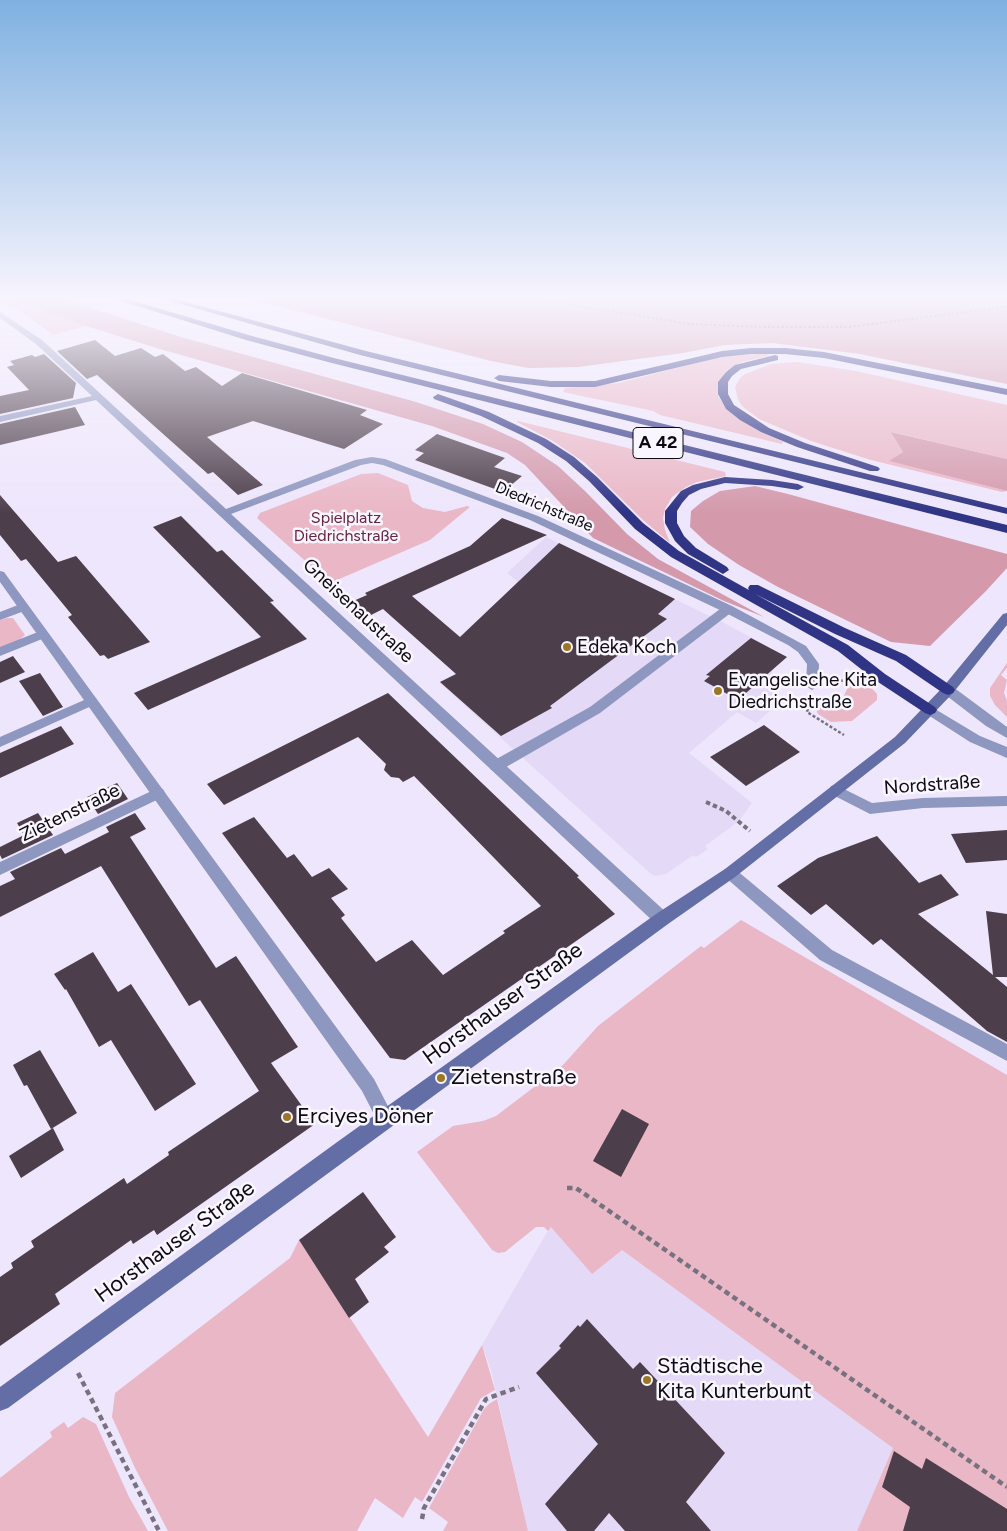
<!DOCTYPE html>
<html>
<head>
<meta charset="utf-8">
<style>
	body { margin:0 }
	canvas { display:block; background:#eee6fc }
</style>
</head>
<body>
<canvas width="1007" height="1531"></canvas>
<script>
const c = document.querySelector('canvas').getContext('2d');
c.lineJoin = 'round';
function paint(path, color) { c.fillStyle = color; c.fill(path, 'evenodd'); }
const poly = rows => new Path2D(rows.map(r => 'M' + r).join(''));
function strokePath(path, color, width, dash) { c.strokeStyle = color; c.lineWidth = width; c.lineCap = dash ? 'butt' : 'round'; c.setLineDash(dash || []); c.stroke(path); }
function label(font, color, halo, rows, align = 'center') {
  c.font = font + ' Figtree,sans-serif'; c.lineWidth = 5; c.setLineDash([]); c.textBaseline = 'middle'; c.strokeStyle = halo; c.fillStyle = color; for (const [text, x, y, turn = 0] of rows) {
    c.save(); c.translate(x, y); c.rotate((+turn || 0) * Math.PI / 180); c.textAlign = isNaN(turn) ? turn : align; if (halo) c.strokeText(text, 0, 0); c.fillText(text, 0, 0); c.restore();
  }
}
paint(poly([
	[546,537,724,623,787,657,773,669,770,684,778,704,756,723,737,712,689,753,752,803,739,821,705,846,708,849,696,857,693,855,666,874,656,876,651,874,439,682,488,658,520,636,484,614,518,582,507,573],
	[550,1227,622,1250,894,1448,857,1531,528,1531,491,1370,482,1345]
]), '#e4d9f6');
paint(poly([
	[0,299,20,301,86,326,53,335,23,313,0,301],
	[767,353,769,356,742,362,726,371,718,383,718,396,726,409,733,415,759,431,783,442,782,444,660,415,653,411,563,392,565,388,619,383,719,357],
	[797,362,856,371,1007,405,1007,459,892,432,903,452,890,461,1007,491,1002,492,871,460,811,441,759,419,742,406,738,399,735,387,740,378,745,374,771,364],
	[518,421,725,472,726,476,697,482,686,487,672,497,665,509,663,518,665,530,670,543,643,520,585,463,553,441,517,422],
	[378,473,408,485,412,501,423,508,445,512,467,506,470,507,430,540,330,583,257,518,260,513,361,474],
	[7,618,13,618,25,635,18,641,0,648,0,620],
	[1007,663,1007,668,1001,675,1007,680,1004,693,1007,701,1007,717,995,705,990,696,990,688],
	[864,680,877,694,877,700,852,721,831,722,818,714,815,707,833,705,843,698,847,689,845,683],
	[741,920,1007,1075,1007,1531,857,1531,893,1448,622,1250,592,1274,551,1227,548,1231,544,1227,536,1227,505,1252,498,1253,492,1250,417,1152,453,1126,483,1121,496,1116,563,1065,598,1026,701,946,704,948],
	[299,1240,428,1437,482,1345,495,1390,481,1398,422,1502,415,1497,403,1518,375,1498,357,1531,168,1531,135,1468,112,1417,115,1393,290,1258],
	[497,1399,528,1531,443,1531,448,1522,429,1508,484,1409,489,1404],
	[83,1417,96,1424,129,1497,148,1531,0,1531,0,1478,52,1437,50,1432,64,1422,68,1428]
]), '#eab7c6');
paint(poly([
	[10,299,63,299,181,337,416,402,483,424,522,442,558,466,585,491,627,534,658,559,764,617,724,601,593,538,525,465,507,453,432,426,160,349,77,323],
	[250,299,1007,299,1007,384,860,354,772,343,725,345,683,353,578,367,528,368,491,361],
	[891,432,1007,459,1007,491,889,461,903,452],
	[755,486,788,494,1007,554,1007,568,986,591,930,646,891,642,778,587,739,565,708,544,690,527,691,511,703,501,720,491]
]), '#d49aac');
paint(poly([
	[95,340,115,356,141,348,155,357,163,354,185,371,196,367,222,386,242,373,367,410,360,415,383,424,344,449,253,421,207,437,263,485,238,495,213,472,208,474,97,375,87,379,57,351],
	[44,354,76,383,73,398,0,414,0,396,29,390,7,367,14,365,10,361,32,355,35,357],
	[75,407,85,425,0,445,0,424],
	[437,434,505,458,494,467,522,476,503,492,415,460,424,453,415,450],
	[0,495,58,562,76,556,150,642,108,659,104,655,100,656,68,617,72,615,26,559,21,561,0,535],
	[181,516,217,552,222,550,274,601,270,602,307,639,148,710,134,693,261,637,153,527],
	[502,518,547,535,412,596,460,637,559,543,675,599,658,614,667,619,550,706,552,708,501,736,440,682,456,674,383,609,367,617,351,602,367,595,365,593,470,546],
	[751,638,787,657,738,700,704,681,710,676,706,675],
	[13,656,25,672,0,683,0,662],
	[40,673,63,707,43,716,19,681],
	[388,693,579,876,577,877,615,914,405,1060,390,1058,222,833,254,817,287,858,294,854,312,877,329,868,348,889,331,898,345,915,341,918,376,962,412,940,443,975,505,933,503,931,541,906,414,776,403,782,399,778,391,777,384,770,386,764,358,737,224,805,207,784],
	[764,725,800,752,746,786,710,757],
	[61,726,74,744,0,778,0,753],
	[117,783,128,799,98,814,87,797],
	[38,813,53,835,2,859,0,855,0,847,24,835,17,823],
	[135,813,146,829,130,837,216,968,236,956,298,1047,271,1063,315,1124,157,1235,154,1230,133,1244,131,1240,55,1294,60,1304,0,1346,0,1277,13,1268,11,1263,34,1247,31,1241,124,1178,127,1184,169,1155,168,1152,259,1091,200,1000,189,1006,101,866,0,917,0,886,15,879,10,872,61,848,65,854,109,832,106,827],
	[1007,830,1007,860,966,863,951,834],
	[877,836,919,883,941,874,959,895,918,914,993,975,986,911,1007,914,1007,977,995,977,1007,987,1007,1042,987,1031,881,939,873,945,826,904,811,915,777,886,818,858],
	[93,952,118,992,131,984,196,1084,155,1111,111,1040,99,1047,66,989,65,990,54,974],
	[40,1050,77,1113,51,1129,27,1085,24,1086,13,1065],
	[622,1109,649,1124,621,1177,593,1161],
	[53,1128,64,1150,21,1178,9,1156],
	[363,1192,396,1237,384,1247,389,1252,355,1279,369,1302,349,1318,299,1240],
	[587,1319,633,1369,640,1362,725,1453,686,1502,711,1531,625,1531,609,1513,594,1531,567,1531,545,1504,598,1444,536,1373,561,1348,559,1346,578,1325,580,1327],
	[894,1451,922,1469,926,1458,1007,1509,1007,1531,903,1531,910,1507,882,1487]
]), '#4d3e4b');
strokePath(poly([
	[536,299,690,324,762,327,848,327,1007,307]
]), '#787280', 2, [2.5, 2]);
strokePath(poly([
	[830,683,851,679],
	[810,699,807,712,844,735]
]), '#787280', 2.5, [3, 2]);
strokePath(poly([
	[706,802,726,811,750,831]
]), '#787280', 4, [4.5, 3]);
strokePath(poly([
	[567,1188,576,1188,1007,1487],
	[78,1373,159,1531],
	[422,1519,424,1508,486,1399,519,1387]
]), '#787280', 4.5, [5.5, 4]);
paint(poly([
	[23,603,29,607,27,610,0,620,0,612,23,603],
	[728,605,734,609,732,612,600,713,501,770,491,770,489,766,491,762,590,707,724,606,728,605],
	[43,630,49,634,47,637,0,656,0,647,43,630],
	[91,697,96,698,97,701,96,704,0,747,0,737,91,697],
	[158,788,163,789,165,793,163,797,0,875,0,862,158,788],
	[730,867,735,869,832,950,1007,1044,1007,1061,820,960,725,877,722,873,725,869,730,867]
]), '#8e97bf');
paint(poly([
	[0,312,42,340,226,509,355,460,372,457,385,459,538,516,732,606,806,646,819,664,818,686,812,690,806,686,807,664,798,652,788,645,724,612,530,520,383,465,372,463,361,465,231,514,668,914,670,919,668,924,662,925,656,924,96,400,0,422,0,416,92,396,36,344,0,318,0,312],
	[0,571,4,572,374,1079,394,1118,391,1124,385,1127,379,1124,362,1091,0,582,0,571],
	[836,785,872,803,923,798,1007,796,1007,806,923,808,870,814,831,794,829,790,831,786,836,785]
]), '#8e97bf');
paint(poly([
	[948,686,953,687,1007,727,1007,738,986,726,943,693,942,690,943,687,948,686],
	[930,706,980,736,1007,747,1007,758,970,742,925,713,923,710,925,707,930,706]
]), '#8e97bf');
paint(poly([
	[1007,613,1007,625,953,693,905,743,735,877,668,924,8,1408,0,1411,0,1387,340,1140,656,914,725,869,895,737,943,687,1003,614,1007,613]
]), '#636ea7');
paint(poly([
	[115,299,127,299,252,336,334,358,1007,525,1007,533,328,362,246,340,115,299],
	[163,299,175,299,366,351,1007,508,1007,514,360,355,163,299],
	[751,348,785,348,824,352,1007,389,1007,395,824,358,785,354,751,354,722,357,595,387,551,387,499,381,494,378,499,375,551,381,595,381,722,351,751,348],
	[775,355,778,356,778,360,741,369,732,376,728,382,728,394,734,405,769,428,805,443,878,467,880,469,878,471,870,471,797,447,761,432,740,420,726,409,718,394,718,382,726,372,735,365,775,355],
	[438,394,489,412,546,439,574,457,597,477,643,523,679,551,749,590,748,588,750,585,758,585,845,628,906,655,953,687,955,690,953,693,948,695,943,693,896,661,835,634,755,594,848,645,885,674,935,707,937,710,935,713,930,715,925,713,875,680,838,651,671,557,635,529,589,481,566,461,538,443,481,416,434,399,433,397,438,394],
	[725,477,772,480,798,484,804,487,798,490,772,486,725,483,701,489,689,495,682,503,677,511,677,523,684,536,696,548,727,567,729,570,723,574,688,554,675,541,665,523,665,511,681,491,693,485,725,477]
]), '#2f3484');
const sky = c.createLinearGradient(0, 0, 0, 513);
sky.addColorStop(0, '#7fb1e0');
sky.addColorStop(0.58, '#f7f4fe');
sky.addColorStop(1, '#f7f4fe00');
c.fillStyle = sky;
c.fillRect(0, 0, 1007, 513);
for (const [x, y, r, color] of [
	[567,647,5,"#9c7622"],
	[718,691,5,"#9c7622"],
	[441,1078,5,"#9c7622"],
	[287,1117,5,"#9c7622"],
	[647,1380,5,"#9c7622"]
]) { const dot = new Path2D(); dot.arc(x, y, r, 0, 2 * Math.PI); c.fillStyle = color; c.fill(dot); strokePath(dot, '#f9f6ff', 2); }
label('16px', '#0d0a11', '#f9f6ff', [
	["Diedrichstraße",544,507,23]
]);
label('16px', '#68233e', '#f9f6ff', [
	["Spielplatz",346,518],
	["Diedrichstraße",346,536]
]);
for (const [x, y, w] of [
	[658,443,50]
]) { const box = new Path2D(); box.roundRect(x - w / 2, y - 15.5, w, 31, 4); c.fillStyle = '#f9f6ff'; c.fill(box); strokePath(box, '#0d0a11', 1); }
label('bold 18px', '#0d0a11', null, [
	["A 42",658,443]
]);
label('19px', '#0d0a11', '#f9f6ff', [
	["Gneisenaustraße",358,611,43],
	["Nordstraße",932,785,-4],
	["Zietenstraße",70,813,-26]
]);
label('19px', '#0d0a11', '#f9f6ff', [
	["Edeka Koch",577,647],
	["Evangelische Kita",728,680],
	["Diedrichstraße",728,702]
], 'left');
label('22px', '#0d0a11', '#f9f6ff', [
	["Horsthauser Straße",503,1004,-36],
	["Horsthauser Straße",175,1242,-36]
]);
label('22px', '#0d0a11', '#f9f6ff', [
	["Zietenstraße",451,1078],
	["Erciyes Döner",297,1117],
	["Städtische",657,1367],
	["Kita Kunterbunt",657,1392]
], 'left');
</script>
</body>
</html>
